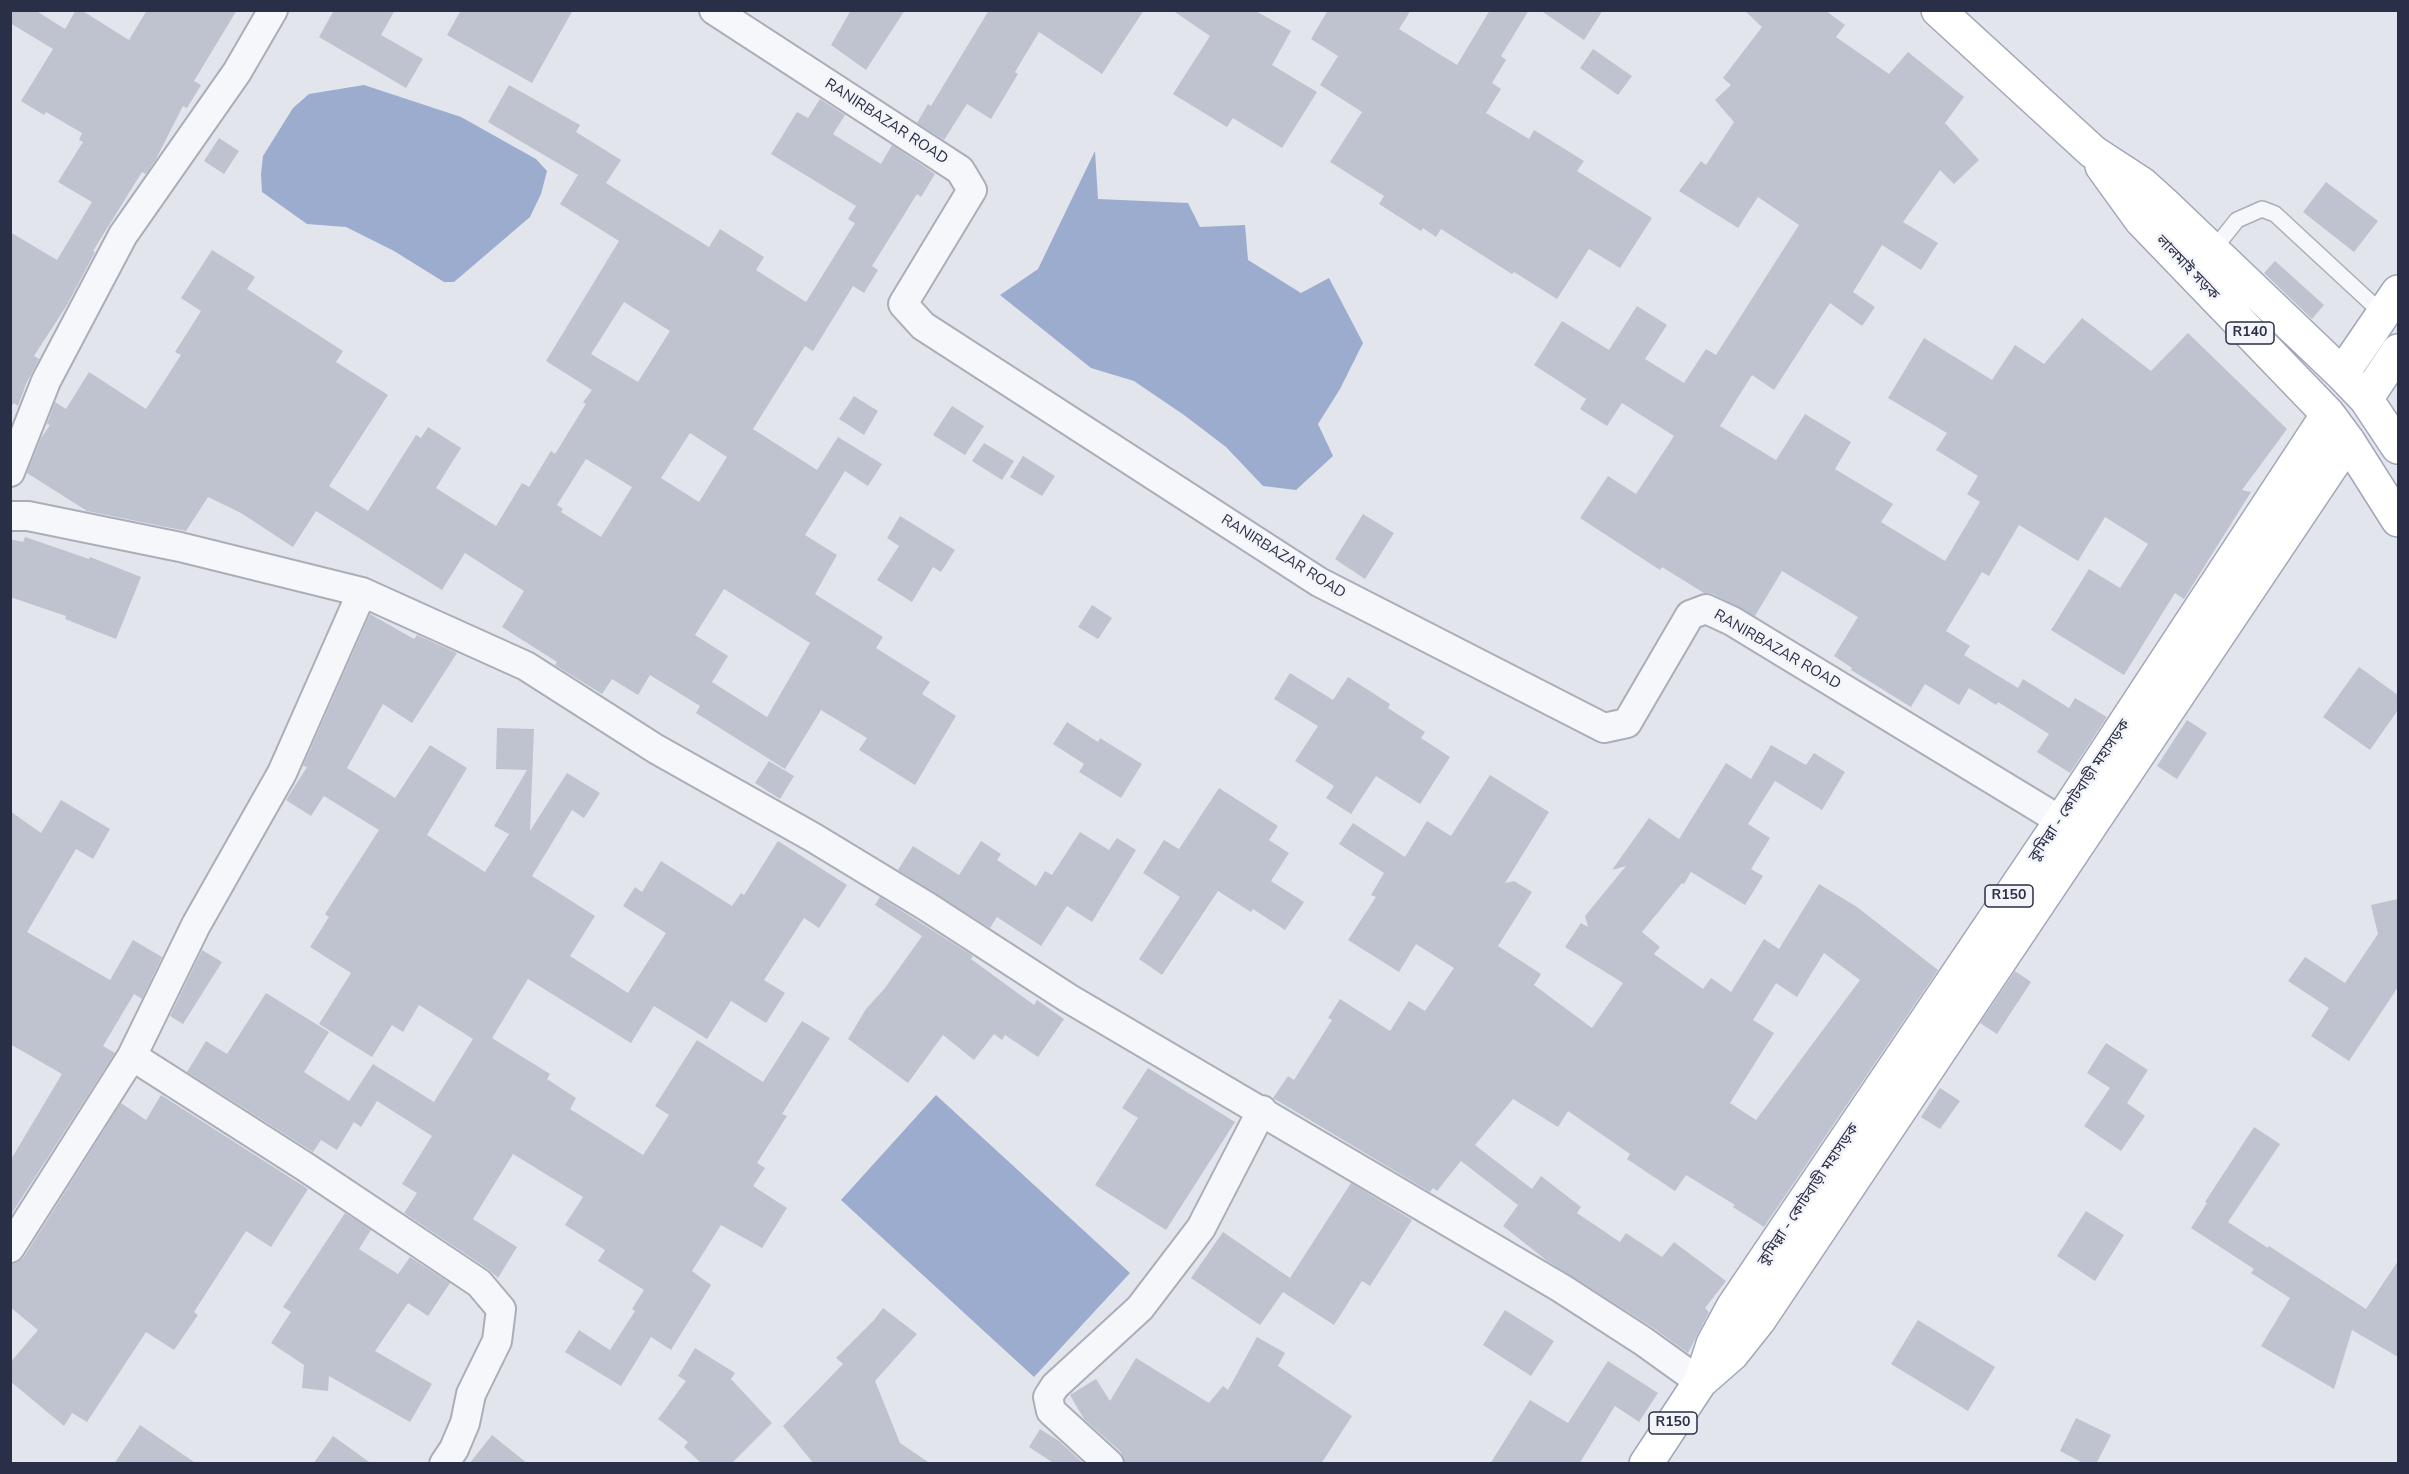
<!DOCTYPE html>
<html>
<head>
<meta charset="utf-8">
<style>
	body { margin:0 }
	#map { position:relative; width:2409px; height:1474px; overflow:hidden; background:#e3e5ec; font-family:"Nunito Sans",sans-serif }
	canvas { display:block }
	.frame { position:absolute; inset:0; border:12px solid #292f46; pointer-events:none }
</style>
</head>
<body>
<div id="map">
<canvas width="2409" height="1474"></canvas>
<div class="frame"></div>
</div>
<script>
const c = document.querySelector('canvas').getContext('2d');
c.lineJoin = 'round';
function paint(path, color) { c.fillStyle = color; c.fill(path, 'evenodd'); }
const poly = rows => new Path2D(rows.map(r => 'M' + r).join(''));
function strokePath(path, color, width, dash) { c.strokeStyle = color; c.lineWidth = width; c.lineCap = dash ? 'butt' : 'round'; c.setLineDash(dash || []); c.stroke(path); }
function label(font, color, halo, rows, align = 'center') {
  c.font = font + ' "Nunito Sans","Noto Sans Bengali",sans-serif'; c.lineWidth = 5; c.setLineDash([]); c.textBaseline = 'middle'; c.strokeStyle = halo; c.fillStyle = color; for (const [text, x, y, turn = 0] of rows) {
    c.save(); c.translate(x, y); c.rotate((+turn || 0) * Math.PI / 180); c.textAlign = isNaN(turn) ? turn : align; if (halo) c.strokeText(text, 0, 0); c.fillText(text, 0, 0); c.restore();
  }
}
paint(poly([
	[364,85,461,117,536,159,547,171,541,194,530,217,454,282,444,282,394,251,346,227,307,224,262,192,261,174,263,156,293,108,309,94],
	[1095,151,1098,199,1188,203,1200,227,1245,225,1248,260,1301,293,1329,278,1363,343,1340,389,1318,424,1333,456,1296,490,1263,486,1226,447,1184,415,1134,381,1091,368,1000,295,1038,269],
	[936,1095,1130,1273,1034,1377,841,1200]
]), '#9bacce');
paint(poly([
	[10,10,35,10,65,29,76,10,81,10,129,40,147,10,237,10,194,81,201,85,187,108,183,106,156,159,146,174,142,172,93,251,95,252,67,305,34,356,39,359,26,384,18,406,14,403,10,408,10,232,57,260,92,202,58,182,83,142,79,140,82,133,46,112,44,115,21,101,53,49,10,23],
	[334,10,395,10,381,35,423,59,406,88,319,37],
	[461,10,573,10,532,83,447,35],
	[851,10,905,10,866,70,831,45],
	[989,10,1144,10,1102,74,1039,32,1015,72,1018,74,991,119,967,104,944,140,917,123,928,104,931,106],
	[1172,10,1254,10,1291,31,1272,65,1317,92,1282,148,1233,118,1227,127,1173,94,1210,36],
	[1328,10,1411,10,1399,29,1457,65,1490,10,1529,10,1501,56,1506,60,1492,83,1501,89,1486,113,1529,139,1534,130,1584,161,1577,171,1652,218,1620,268,1589,249,1557,299,1514,272,1512,274,1441,229,1436,237,1423,228,1421,231,1379,204,1384,196,1330,162,1362,112,1320,85,1338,56,1311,39],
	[1540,10,1603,10,1584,40],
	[1744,10,1825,10,1845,25,1836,37,1889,74,1908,52,1964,97,1945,123,1979,160,1954,184,1940,170,1903,222,1938,243,1921,270,1882,245,1853,292,1875,307,1862,326,1830,303,1774,390,1752,375,1720,426,1776,460,1805,414,1851,442,1835,469,1893,504,1881,522,1945,561,1980,502,1967,494,1978,476,1936,450,1947,433,1888,398,1924,338,1992,380,2015,345,2044,364,2082,318,2151,371,2188,333,2287,429,2242,490,2251,492,2184,599,2175,593,2124,675,2051,630,2089,569,2120,588,2148,544,2105,517,2078,561,2019,525,1989,576,1982,572,1946,631,1970,646,1964,655,2018,688,2023,679,2069,708,2075,698,2107,717,2070,773,2037,752,2049,734,1998,702,1996,705,1969,688,1959,705,1925,684,1911,707,1851,670,1852,668,1834,656,1858,617,1782,571,1755,616,1713,594,1704,593,1662,567,1660,570,1580,518,1608,476,1636,494,1674,436,1622,403,1607,426,1580,409,1586,399,1534,365,1562,321,1609,350,1637,306,1667,325,1645,359,1684,383,1706,349,1716,355,1799,225,1758,197,1738,228,1679,191,1701,161,1706,165,1734,122,1715,100,1731,85,1723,78,1762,27],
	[1593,49,1632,76,1618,95,1580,68],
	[509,85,580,125,576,132,621,160,606,183,709,247,720,229,764,257,756,270,806,302,855,223,848,219,856,206,771,154,797,112,808,118,820,99,845,115,833,134,881,164,892,145,935,174,921,197,917,194,872,266,878,270,864,293,853,286,813,351,805,346,753,429,817,470,838,437,882,464,868,486,845,471,805,535,837,555,815,594,883,637,876,648,930,682,922,694,956,716,915,785,859,750,867,738,821,710,785,769,696,713,700,706,650,675,638,695,612,679,602,694,555,665,557,662,502,627,524,591,465,553,442,590,316,511,293,547,241,513,208,497,186,531,87,511,27,473,41,438,50,425,47,424,55,402,66,409,89,372,146,409,181,355,175,352,201,311,181,298,212,250,255,277,247,289,343,351,336,362,388,395,329,486,368,511,416,435,421,438,428,427,461,448,436,488,496,526,522,483,529,487,551,451,555,454,586,404,583,402,592,390,546,361,619,241,560,204,578,175,488,122],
	[624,302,670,331,638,382,591,354],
	[690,433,727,457,699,502,661,478],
	[586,459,632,487,601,537,561,512,563,509,557,505],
	[724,589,810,643,767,717,712,682,728,656,695,635],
	[219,138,239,151,224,174,204,161],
	[2326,182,2378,221,2354,252,2303,212],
	[2275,261,2324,305,2312,319,2264,273],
	[854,396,878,411,864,435,839,419],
	[952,406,984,426,965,455,933,435],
	[984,443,1014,461,1002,480,972,461],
	[1023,456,1055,476,1042,496,1010,477],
	[1363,514,1394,533,1365,579,1335,559],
	[900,516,955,550,941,572,933,567,912,602,877,580,899,546,887,538],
	[25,537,89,559,90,557,141,577,116,639,65,619,66,616,10,597,10,539,23,542],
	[1092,605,1112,618,1098,639,1078,627],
	[370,614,414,639,417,635,457,653,412,723,383,704,347,768,395,798,430,745,467,768,427,835,485,872,509,834,494,826,527,770,496,769,497,728,534,729,530,831,567,773,600,793,584,818,572,810,532,876,595,916,570,956,628,993,666,933,623,906,635,887,642,892,661,861,732,906,741,893,744,895,778,841,847,885,819,928,804,918,764,980,785,993,766,1023,731,1001,707,1039,654,1006,631,1043,528,979,492,1038,550,1074,547,1079,576,1098,570,1109,643,1155,669,1115,655,1106,697,1040,763,1082,802,1021,830,1038,782,1114,787,1116,757,1163,765,1168,753,1186,787,1208,762,1248,721,1225,692,1271,711,1285,671,1350,651,1337,621,1386,565,1352,579,1330,610,1350,635,1311,632,1309,644,1290,598,1261,605,1250,565,1225,583,1197,513,1154,473,1219,517,1247,498,1278,488,1269,404,1213,417,1193,402,1184,432,1136,377,1101,361,1127,354,1122,337,1150,321,1140,313,1152,187,1072,206,1041,227,1054,266,993,329,1032,304,1072,349,1101,373,1064,434,1102,473,1039,419,1005,403,1032,392,1025,372,1057,319,1024,351,973,310,947,329,917,325,914,379,830,324,796,311,816,286,800,307,767,303,766],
	[2359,667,2398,695,2398,710,2370,750,2323,717],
	[1290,673,1333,700,1348,677,1390,704,1388,708,1425,732,1421,738,1450,757,1420,804,1376,776,1351,814,1326,798,1334,786,1295,761,1318,726,1274,699],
	[2187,720,2207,733,2177,779,2157,766],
	[1067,722,1098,742,1100,738,1142,764,1121,798,1079,772,1084,764,1053,744],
	[1771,745,1806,765,1814,753,1845,772,1822,810,1775,781,1748,824,1770,838,1751,869,1763,876,1745,905,1691,872,1684,884,1682,883,1642,932,1660,947,1654,954,1703,989,1711,978,1731,992,1764,939,1779,949,1819,884,1857,907,1938,970,1764,1227,1733,1207,1735,1205,1686,1175,1675,1191,1627,1159,1630,1154,1568,1111,1558,1127,1513,1099,1475,1145,1532,1189,1541,1176,1581,1207,1577,1213,1620,1242,1626,1233,1662,1257,1674,1242,1726,1281,1705,1308,1709,1312,1688,1353,1652,1327,1546,1260,1503,1226,1518,1205,1461,1161,1437,1191,1433,1188,1430,1192,1273,1098,1288,1076,1294,1080,1332,1020,1328,1018,1340,999,1390,1031,1409,1001,1425,1011,1454,968,1416,944,1399,972,1348,940,1376,897,1371,895,1384,873,1339,844,1353,823,1405,857,1427,821,1451,836,1490,775,1549,812,1505,883,1514,881,1532,892,1498,946,1541,974,1534,985,1592,1028,1623,983,1565,947,1581,923,1588,927,1585,916,1626,866,1612,870,1649,818,1679,839,1726,763,1751,779],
	[1824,953,1860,980,1756,1120,1730,1103,1774,1033,1753,1020,1776,983,1797,997],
	[769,761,794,776,780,799,755,783],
	[1219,788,1278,826,1269,840,1289,853,1271,881,1304,902,1285,930,1253,909,1251,912,1218,891,1162,975,1139,959,1180,897,1143,873,1164,840,1179,849],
	[61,800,110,829,93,859,76,849,27,932,110,980,133,940,162,957,142,999,134,994,103,1046,115,1053,10,1216,10,1161,62,1074,10,1044,10,811,41,833],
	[1080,832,1109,850,1117,838,1136,850,1092,922,1067,906,1041,946,997,917,990,928,898,870,913,846,959,875,981,841,1001,854,997,860,1036,886,1045,871,1052,875],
	[880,897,973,956,971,959,1034,1005,1037,1000,1064,1019,1038,1057,1005,1035,1002,1040,994,1034,974,1060,943,1035,908,1083,848,1039,866,1009,885,988,922,936,875,905],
	[2398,899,2398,987,2349,1061,2311,1036,2329,1008,2288,981,2305,957,2345,983,2378,934,2371,905],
	[202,950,222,962,183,1024,170,1016],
	[2015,971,2031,982,1997,1034,1980,1023],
	[2106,1043,2148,1070,2127,1103,2145,1116,2121,1151,2084,1126,2110,1088,2087,1073],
	[1148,1068,1235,1122,1166,1230,1095,1185,1138,1118,1122,1108],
	[1940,1088,1960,1101,1940,1129,1921,1117],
	[161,1095,308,1189,271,1247,246,1231,194,1312,198,1315,174,1350,146,1332,87,1422,72,1413,64,1426,10,1381,10,1363,38,1330,10,1307,10,1264,18,1262,24,1257,121,1103,146,1120],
	[2254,1127,2280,1144,2228,1222,2268,1248,2269,1246,2366,1309,2398,1261,2398,1357,2352,1330,2334,1389,2261,1346,2290,1298,2251,1273,2254,1269,2191,1228,2207,1203,2205,1202],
	[1351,1183,1412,1220,1370,1286,1362,1281,1334,1325,1283,1292,1260,1325,1191,1278,1223,1232,1290,1278],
	[2086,1211,2124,1235,2095,1281,2057,1256],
	[345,1213,371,1230,359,1249,398,1274,410,1257,450,1283,428,1316,408,1303,375,1351,432,1384,410,1422,329,1376,328,1391,302,1388,304,1365,271,1343,291,1312,283,1307],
	[883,1308,917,1334,875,1381,900,1443,931,1464,814,1464,783,1426,843,1364,836,1358,874,1320],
	[1505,1310,1554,1341,1531,1376,1483,1345],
	[1918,1320,1995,1367,1968,1411,1891,1364],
	[1257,1337,1285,1353,1278,1366,1352,1416,1321,1464,1125,1464,1121,1452,1084,1419,1070,1395,1096,1379,1110,1401,1136,1358,1209,1403,1223,1386,1228,1390],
	[695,1348,735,1373,731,1379,772,1423,731,1464,702,1464,684,1447,688,1442,658,1419,686,1381,678,1376],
	[1608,1361,1658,1393,1639,1422,1615,1406,1579,1464,1490,1464,1530,1400,1568,1423],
	[2076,1418,2111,1435,2096,1464,2085,1464,2060,1451],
	[140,1425,197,1464,114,1464],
	[1040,1429,1059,1441,1084,1464,1055,1464,1029,1447],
	[492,1435,528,1464,469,1464],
	[333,1436,372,1464,313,1464]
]), '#bfc3cf');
const service = poly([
	[2213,250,2237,220,2262,209,2275,214,2383,314]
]);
const minor = poly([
	[714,10,960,170,972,190,903,304,923,326,1319,582,1604,728,1627,723,1690,615,1706,609,1732,621,2061,821],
	[10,472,46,381,123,235,237,72,273,10],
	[10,516,28,516,180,547,362,592,526,666,656,749,814,838,926,906,1068,998,1561,1288,1643,1341,1700,1382],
	[132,1056,304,1166,479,1283,501,1309,497,1341,471,1394,465,1423,454,1449,444,1464],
	[10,1248,132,1056,196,925,282,773,362,592],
	[1109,1464,1051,1411,1048,1397,1055,1386,1140,1308,1201,1228,1262,1110]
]);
const primary = poly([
	[1938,10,2093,152,2142,184,2163,203,2342,374,2366,399,2398,447],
	[2102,166,2141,220,2328,414,2348,441,2398,520],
	[2342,374,2398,292],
	[2366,399,2398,351],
	[1703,1375,1713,1344,1733,1307,2061,821,2328,414],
	[1646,1464,1700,1382,1732,1354,1759,1320,2348,441]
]);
strokePath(service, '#abaeba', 18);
strokePath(minor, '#abaeba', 32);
strokePath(primary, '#a1a7b9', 36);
strokePath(service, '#f6f7fa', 15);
strokePath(minor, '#f6f7fa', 28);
strokePath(primary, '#fff', 33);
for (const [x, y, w] of [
	[2250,333,48],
	[2009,896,48],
	[1673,1423,48]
]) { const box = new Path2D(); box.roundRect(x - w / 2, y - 11, w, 22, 4.5); c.fillStyle = '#f3f4f9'; c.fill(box); strokePath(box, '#292f46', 1.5); }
label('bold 14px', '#292f46', null, [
	["R140",2250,333],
	["R150",2009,896],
	["R150",1673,1423]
]);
label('15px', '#292f46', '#f3f4f9', [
	["RANIRBAZAR ROAD",886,122,33],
	["লালমাই সড়ক",2187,268,46],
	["RANIRBAZAR ROAD",1283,557,32],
	["RANIRBAZAR ROAD",1777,650,30],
	["কুমিল্লা - কোটবাড়ী মহাসড়ক",2080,791,-56],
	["কুমিল্লা - কোটবাড়ী মহাসড়ক",1809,1195,-56]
]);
</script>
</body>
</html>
